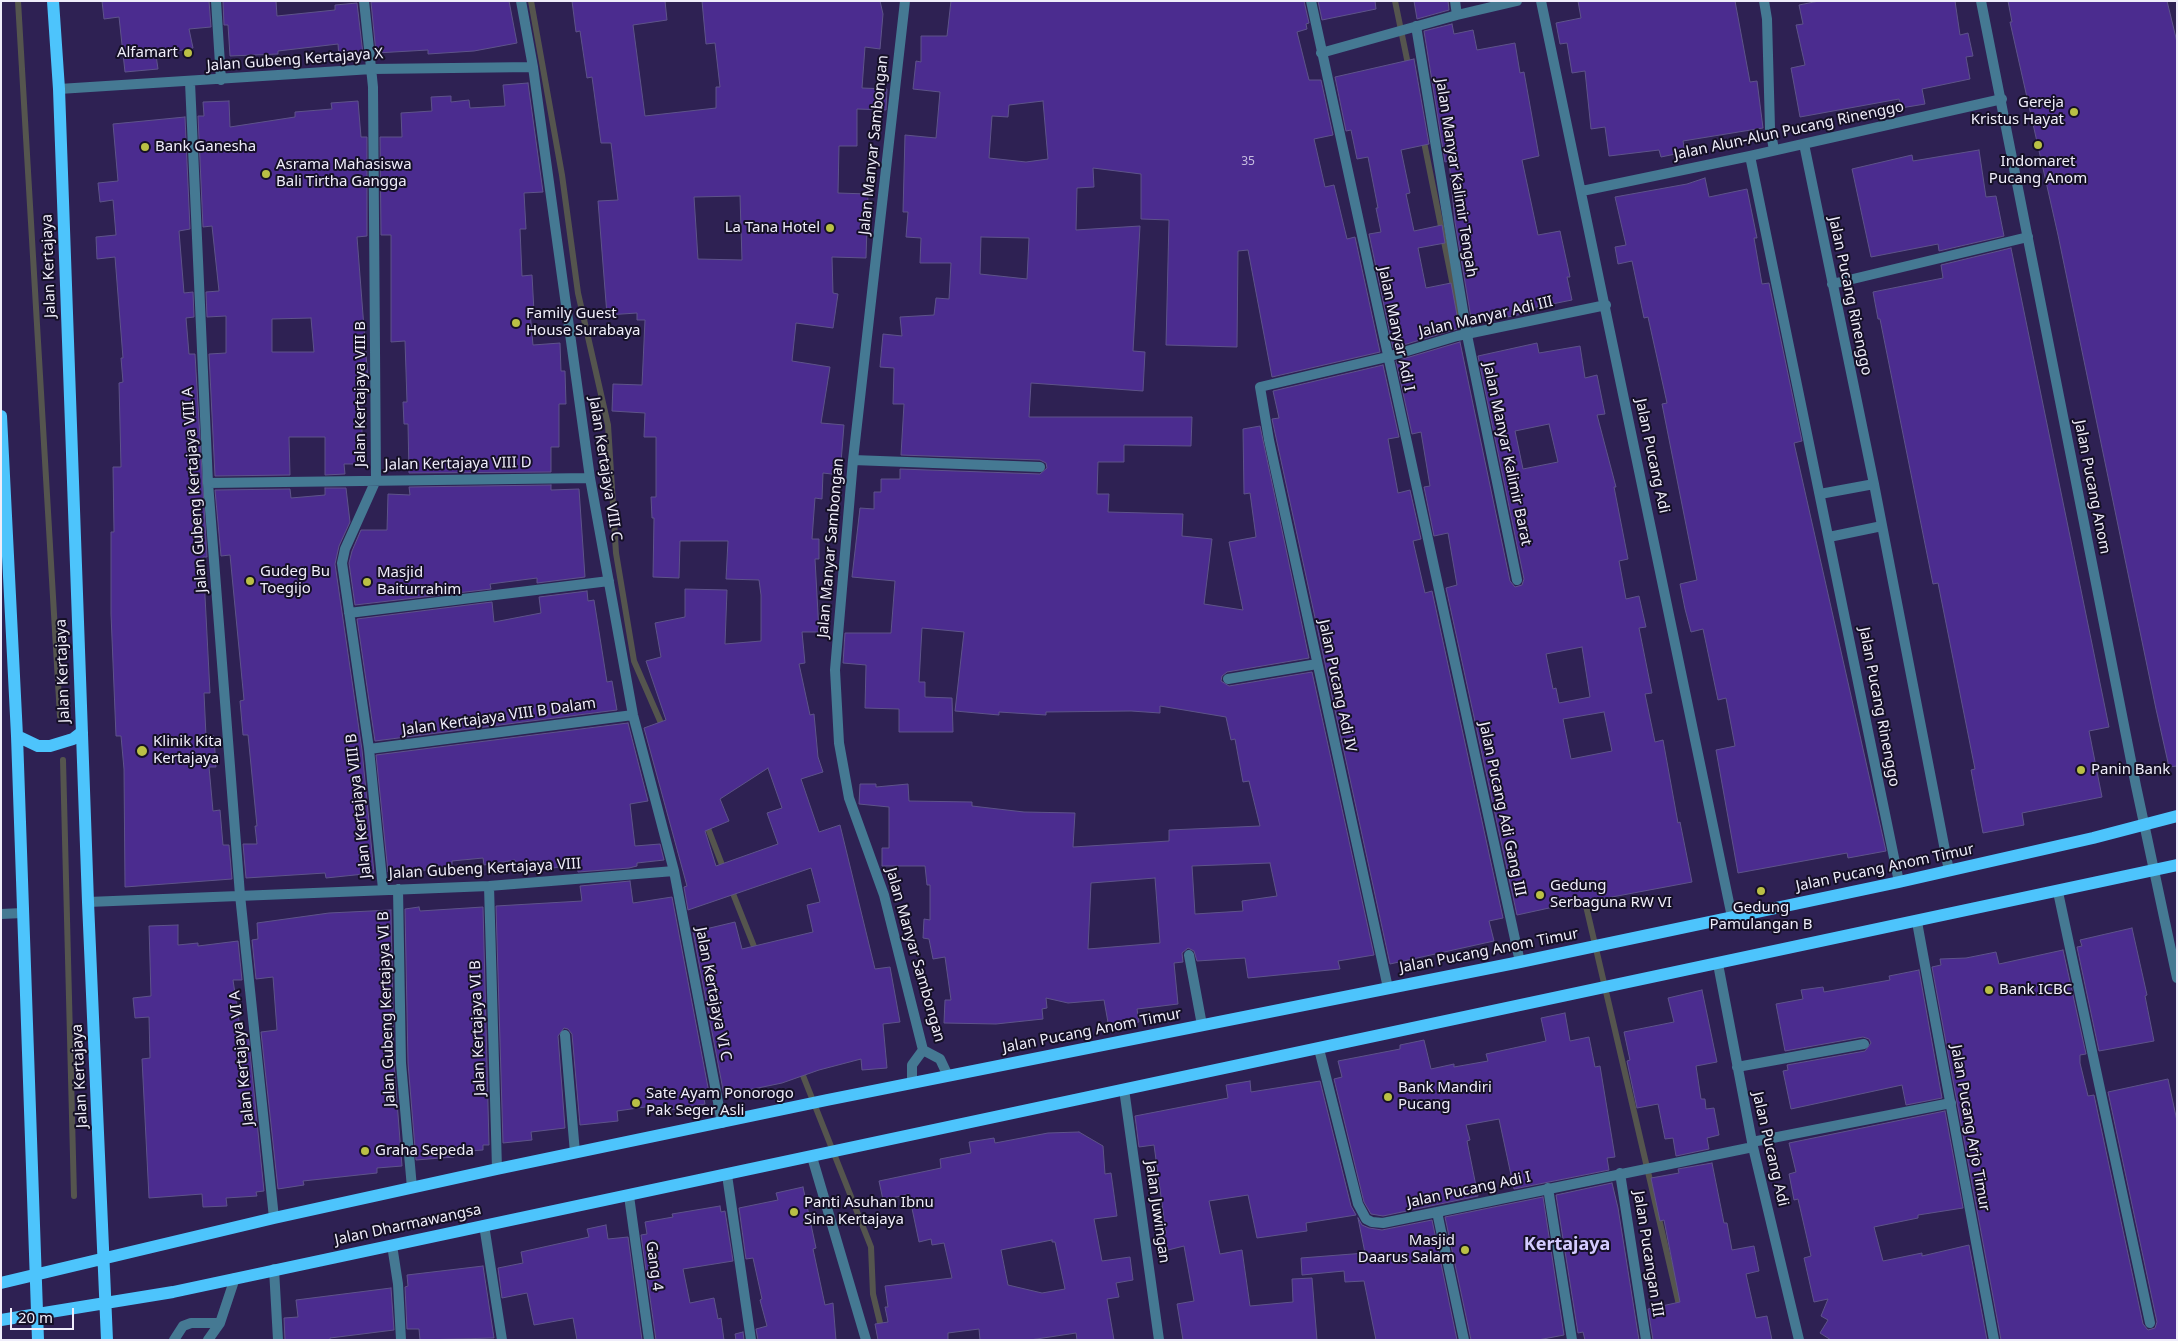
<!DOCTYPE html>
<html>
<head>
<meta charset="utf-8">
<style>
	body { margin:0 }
	#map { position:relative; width:2178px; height:1341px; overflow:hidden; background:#2e2153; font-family:"Noto Sans",sans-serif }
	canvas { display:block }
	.frame { position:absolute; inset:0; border:2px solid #efedfa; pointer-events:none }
	.scale { position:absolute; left:10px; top:1308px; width:64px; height:22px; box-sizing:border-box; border:2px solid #efedfa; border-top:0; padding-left:6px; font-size:15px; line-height:18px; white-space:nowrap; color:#efedfa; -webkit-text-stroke:4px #151026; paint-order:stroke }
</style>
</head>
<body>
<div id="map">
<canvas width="2178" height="1341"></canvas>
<div class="frame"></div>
<div class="scale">20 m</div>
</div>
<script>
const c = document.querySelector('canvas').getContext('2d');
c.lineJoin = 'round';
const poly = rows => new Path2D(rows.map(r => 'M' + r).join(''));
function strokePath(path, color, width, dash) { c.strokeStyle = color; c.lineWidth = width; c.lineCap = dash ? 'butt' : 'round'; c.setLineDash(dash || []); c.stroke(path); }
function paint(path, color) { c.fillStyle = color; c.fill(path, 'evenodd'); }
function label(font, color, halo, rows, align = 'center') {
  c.font = font + ' "Noto Sans",sans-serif'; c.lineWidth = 4; c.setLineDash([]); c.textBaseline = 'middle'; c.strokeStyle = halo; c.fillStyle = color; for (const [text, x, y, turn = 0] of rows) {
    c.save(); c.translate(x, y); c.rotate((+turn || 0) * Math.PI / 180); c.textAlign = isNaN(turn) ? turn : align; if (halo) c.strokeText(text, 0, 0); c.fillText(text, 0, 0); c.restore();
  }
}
strokePath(poly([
	[18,1,60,716],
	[531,1,562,175,578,293,608,425,616,553,634,661,664,730],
	[1395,1,1409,69],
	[1423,137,1461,326],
	[63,760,74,1196],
	[706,823,724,870],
	[730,886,757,954],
	[1583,893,1680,1309],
	[800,1068,871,1247,873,1294,882,1331]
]), '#55554e', 6);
const building = poly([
	[102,1,209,1,211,27,189,29,193,48,156,55,158,69,125,72,119,17,104,19,102,1],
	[223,1,276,1,277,16,335,10,335,5,357,3,363,54,339,58,338,44,278,51,278,54,230,56,228,25,224,25,223,1],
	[509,1,517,43,474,51,428,54,428,50,376,53,371,2,509,1],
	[572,1,665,1,667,20,633,25,645,116,716,108,716,87,720,87,715,43,706,44,702,1,880,1,883,14,880,49,865,47,862,88,887,89,886,110,857,109,857,146,839,146,838,193,868,194,866,258,832,257,833,293,838,294,833,328,796,323,792,361,830,367,821,423,844,425,840,475,823,473,822,499,815,498,812,539,819,539,819,559,815,559,819,632,802,632,805,663,799,664,810,715,814,714,818,757,823,772,801,779,819,832,840,825,875,969,890,967,900,1022,883,1024,887,1068,862,1070,861,1059,819,1070,782,1083,724,1095,693,932,735,922,742,949,813,932,807,905,820,902,811,868,688,910,684,887,687,886,644,728,666,720,646,661,661,657,655,623,685,617,685,589,727,590,725,644,761,641,761,595,759,580,726,579,728,541,680,541,679,578,653,577,654,518,652,518,651,497,656,497,656,437,644,437,645,413,612,411,613,384,642,385,645,320,637,320,637,313,607,315,598,201,618,200,611,143,601,143,592,77,587,78,580,31,576,32,572,1],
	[740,196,742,260,698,259,694,197,740,196],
	[768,768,782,808,767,813,778,844,716,866,705,831,729,821,720,799,768,768],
	[951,1,1304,1,1309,23,1306,24,1307,29,1297,32,1309,80,1321,80,1333,135,1314,139,1325,187,1334,185,1347,239,1355,237,1380,352,1272,377,1248,250,1238,251,1237,347,1166,345,1169,220,1141,219,1141,174,1093,168,1094,187,1077,188,1076,230,1140,226,1133,351,1145,352,1143,391,1031,383,1029,417,1192,417,1191,446,1124,445,1124,462,1098,462,1097,494,1109,494,1108,512,1183,514,1182,536,1212,539,1204,604,1243,610,1229,542,1256,537,1250,493,1244,494,1243,429,1260,426,1309,658,1227,672,1222,676,1221,681,1229,686,1312,672,1374,955,1338,961,1340,969,1248,978,1245,958,1197,961,1194,951,1188,948,1182,953,1183,962,1174,963,1178,1004,1137,1009,1139,1022,1109,1028,1104,1000,1068,1003,1046,998,1047,1008,1042,1009,1043,1019,996,1024,944,1023,945,1000,951,1000,945,957,933,959,929,939,923,938,924,919,930,920,930,885,927,885,925,866,882,866,882,848,889,848,889,807,859,804,860,784,876,784,876,787,908,784,909,801,972,802,972,806,1024,812,1075,813,1073,847,1169,841,1169,830,1260,826,1249,781,1243,782,1235,739,1231,740,1226,717,1160,706,1160,713,1131,711,1046,712,1046,715,999,712,999,715,955,711,964,632,922,628,919,682,925,682,925,697,952,698,953,732,899,732,899,709,865,708,866,665,843,663,845,633,891,633,895,581,852,577,860,508,874,509,874,492,881,492,881,479,900,479,900,469,1040,474,1047,468,1046,463,1040,460,901,455,904,404,893,404,894,368,880,367,883,334,902,336,900,317,934,315,936,298,949,299,951,263,920,263,921,238,906,237,908,212,903,212,905,135,936,138,940,92,913,89,916,61,921,62,921,36,947,36,951,1],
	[1043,101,1048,159,1026,162,989,158,992,116,1008,117,1009,105,1043,101],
	[981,237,1029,238,1027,279,980,274,981,237],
	[1270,863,1277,896,1242,901,1243,911,1195,914,1192,866,1270,863],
	[1155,878,1160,943,1088,949,1091,883,1155,878],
	[1318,1,1375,1,1376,9,1322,20,1318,1],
	[1414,1,1448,1,1449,10,1417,19,1414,1],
	[1578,1,1735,1,1750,82,1757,81,1763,128,1683,141,1685,152,1661,157,1659,150,1609,156,1605,127,1591,129,1585,71,1572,73,1567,43,1560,44,1556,23,1581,18,1578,1],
	[1819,1,1955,1,1960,35,1968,33,1973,56,1966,57,1970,79,1922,89,1925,104,1901,108,1899,99,1800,117,1791,68,1805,65,1796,25,1803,24,1799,5,1819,1],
	[2008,1,2167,1,2177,42,2177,766,2169,767,2156,709,2058,235,2010,22,2012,22,2008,1],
	[1452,24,1454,34,1473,30,1477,50,1515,43,1520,73,1524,72,1539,156,1522,160,1538,235,1560,231,1570,277,1567,277,1572,300,1532,308,1533,312,1472,324,1455,222,1449,161,1445,162,1424,31,1452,24],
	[1414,59,1429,144,1401,150,1410,193,1406,194,1414,231,1442,225,1445,243,1418,248,1426,288,1451,283,1459,326,1457,329,1393,348,1369,234,1381,232,1376,208,1378,208,1368,157,1357,159,1351,130,1346,131,1335,77,1414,59],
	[528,83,543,192,524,193,526,229,520,229,522,276,532,275,534,312,530,312,533,345,560,343,561,371,565,371,566,404,559,404,559,447,551,447,551,472,409,473,408,424,404,424,403,402,407,402,405,341,391,342,391,235,381,235,380,137,402,137,401,113,432,111,431,97,451,96,451,102,469,100,470,108,505,106,503,85,528,83],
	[229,101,230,127,295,117,295,112,332,109,331,103,358,101,361,137,367,137,367,236,357,237,368,380,365,380,365,402,362,402,362,436,359,436,359,464,344,464,345,474,325,475,325,437,289,437,290,475,215,476,209,354,226,353,226,316,207,317,206,292,219,291,212,226,203,227,198,116,204,116,203,102,229,101],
	[311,318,314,352,272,352,272,319,311,318],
	[185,117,190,229,179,231,184,293,193,292,194,317,186,318,189,354,195,354,207,557,203,557,210,693,204,693,206,736,214,736,216,767,209,767,213,811,220,810,223,845,229,845,232,879,125,887,124,769,121,736,116,736,111,614,111,532,114,532,113,467,121,467,119,383,123,382,121,358,123,358,115,257,97,259,96,237,116,235,113,200,100,202,98,183,118,181,113,124,185,117],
	[1979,150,1986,197,1996,196,2004,236,1939,251,1938,244,1871,257,1852,169,1912,155,1913,161,1979,150],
	[1705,178,1709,197,1747,189,1757,238,1754,238,1762,284,1769,283,1802,441,1794,443,1886,851,1848,858,1847,853,1738,873,1716,750,1735,746,1726,698,1718,700,1703,629,1691,632,1685,609,1680,584,1697,580,1662,404,1667,403,1648,317,1644,318,1632,261,1618,264,1615,247,1626,245,1615,197,1687,184,1705,178],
	[2011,248,2109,727,2089,731,2102,797,2022,813,2024,825,1983,833,1971,770,1975,769,1938,583,1933,584,1880,319,1878,319,1873,292,1943,278,1941,265,2011,248],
	[1460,342,1510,581,1515,587,1522,585,1524,579,1478,356,1537,343,1539,353,1580,346,1585,378,1597,375,1605,414,1597,415,1616,487,1614,487,1628,559,1619,561,1626,599,1639,596,1646,627,1639,628,1652,693,1645,694,1655,742,1663,740,1678,823,1680,822,1692,882,1596,900,1595,898,1517,915,1446,588,1457,585,1448,533,1434,536,1424,487,1430,486,1421,432,1412,434,1396,361,1460,342],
	[1549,424,1558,462,1523,469,1515,431,1549,424],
	[1582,647,1590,697,1559,703,1556,688,1553,689,1546,654,1582,647],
	[1604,712,1612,751,1571,759,1563,719,1604,712],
	[1383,365,1399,437,1388,439,1398,493,1410,490,1421,539,1413,541,1425,593,1432,591,1503,918,1489,921,1494,941,1390,964,1272,419,1279,418,1273,391,1383,365],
	[551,485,551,490,579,489,585,577,537,583,537,578,490,584,491,589,355,605,349,563,352,551,361,530,387,530,388,494,410,495,409,487,551,485],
	[325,488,346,488,350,522,339,546,335,564,362,750,374,873,326,878,325,873,246,878,243,844,257,844,255,826,257,826,248,735,243,735,240,701,244,700,230,555,221,556,215,490,290,489,291,498,325,495,325,488],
	[587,591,588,601,594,600,607,682,612,681,617,710,375,741,357,619,492,602,494,622,541,613,539,597,587,591],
	[628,723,648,801,630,804,635,846,660,844,664,860,637,863,637,866,629,868,578,872,577,864,541,870,540,867,517,870,515,860,484,865,483,858,452,861,452,869,388,872,376,755,628,723],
	[630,881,633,903,672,897,710,1098,704,1099,705,1104,678,1109,652,1112,652,1106,617,1111,618,1121,580,1125,572,1034,568,1029,564,1028,558,1036,565,1128,531,1132,532,1140,503,1143,496,906,582,901,580,886,630,881],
	[419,907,420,911,483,907,489,1145,483,1145,483,1150,454,1152,454,1157,416,1160,408,1063,405,909,419,907],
	[391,910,394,1063,402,1166,377,1168,377,1173,303,1181,304,1185,278,1189,261,1032,277,1030,273,977,256,979,252,940,258,939,257,923,329,913,391,910],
	[178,925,178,945,198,943,198,946,238,941,242,980,233,980,241,1034,248,1033,264,1191,256,1192,257,1196,226,1198,227,1206,203,1207,202,1194,149,1198,142,1059,150,1058,149,1017,135,1018,133,998,151,996,149,926,178,925],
	[2132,928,2147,995,2145,996,2154,1041,2099,1051,2077,947,2082,946,2080,940,2132,928],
	[2063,950,2086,1054,2080,1055,2080,1063,2088,1096,2094,1095,2143,1324,2148,1330,2155,1328,2157,1322,2108,1092,2168,1079,2177,1121,2177,1340,2001,1340,1932,967,1941,965,1940,959,1966,958,1996,952,1999,964,2063,950],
	[1919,970,1942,1098,1906,1105,1902,1085,1791,1109,1783,1071,1788,1070,1787,1065,1865,1051,1871,1043,1869,1039,1863,1037,1785,1051,1776,1004,1803,999,1801,990,1823,987,1824,992,1890,980,1889,976,1919,970],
	[1702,990,1717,1062,1696,1066,1701,1099,1705,1099,1706,1109,1714,1108,1719,1135,1707,1138,1709,1149,1676,1156,1673,1138,1665,1139,1658,1104,1637,1108,1627,1061,1630,1060,1624,1032,1674,1022,1668,998,1702,990],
	[1565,1013,1570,1041,1589,1037,1595,1067,1600,1066,1615,1157,1607,1158,1609,1170,1514,1189,1499,1119,1466,1125,1470,1140,1467,1141,1478,1196,1383,1216,1371,1214,1364,1202,1334,1079,1342,1077,1338,1061,1400,1049,1400,1045,1424,1040,1431,1069,1454,1064,1454,1067,1488,1061,1486,1054,1546,1041,1541,1018,1565,1013],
	[1250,1081,1251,1092,1320,1081,1351,1206,1356,1215,1306,1223,1307,1231,1257,1238,1248,1195,1209,1201,1220,1254,1242,1250,1250,1306,1293,1302,1292,1279,1312,1278,1317,1340,1183,1340,1177,1304,1194,1301,1184,1246,1168,1250,1164,1233,1166,1233,1154,1145,1139,1147,1135,1116,1228,1098,1226,1085,1250,1081],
	[1945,1111,1963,1208,1918,1215,1918,1218,1874,1227,1883,1261,1922,1253,1922,1256,1969,1245,1987,1340,1831,1340,1820,1333,1828,1320,1821,1316,1828,1299,1814,1302,1804,1258,1811,1256,1798,1199,1794,1200,1789,1174,1796,1172,1789,1143,1945,1111],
	[1079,1132,1103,1146,1105,1174,1111,1173,1117,1216,1094,1219,1102,1261,1130,1257,1133,1280,1116,1283,1119,1297,1107,1299,1114,1340,1077,1340,1076,1333,1030,1340,980,1340,979,1329,948,1333,948,1340,878,1340,875,1324,888,1322,885,1307,888,1307,885,1286,952,1278,944,1243,932,1245,931,1239,919,1242,909,1194,883,1200,879,1181,941,1168,940,1159,971,1153,969,1142,994,1138,995,1143,1048,1133,1079,1132],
	[1052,1240,1052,1242,1055,1242,1065,1289,1042,1293,1008,1285,1001,1250,1052,1240],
	[1712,1163,1724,1223,1727,1223,1732,1250,1754,1246,1759,1271,1746,1274,1756,1318,1767,1316,1772,1340,1653,1340,1648,1309,1680,1302,1664,1220,1660,1221,1651,1178,1679,1173,1678,1169,1712,1163],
	[1612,1183,1618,1208,1639,1340,1585,1340,1583,1332,1578,1333,1556,1195,1612,1183],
	[803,1187,816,1248,813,1249,825,1305,833,1303,836,1340,758,1340,756,1329,767,1326,760,1300,762,1299,753,1258,746,1259,739,1208,778,1200,776,1193,803,1187],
	[1543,1197,1564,1335,1538,1340,1471,1340,1445,1217,1543,1197],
	[720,1206,721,1212,725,1211,733,1261,683,1269,690,1303,714,1298,718,1319,721,1318,724,1340,656,1340,641,1235,647,1234,645,1222,673,1217,672,1214,720,1206],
	[1358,1218,1362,1225,1369,1228,1382,1230,1432,1220,1457,1340,1376,1340,1364,1281,1345,1282,1344,1271,1302,1275,1301,1258,1365,1253,1358,1218],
	[606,1225,608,1239,628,1237,642,1340,577,1340,573,1318,534,1325,527,1293,502,1298,498,1268,523,1263,521,1252,589,1237,587,1229,606,1225],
	[483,1266,494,1338,420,1340,419,1329,407,1329,405,1287,408,1286,407,1275,483,1266],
	[391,1288,394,1330,330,1338,330,1340,285,1340,284,1318,298,1317,296,1300,391,1288],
	[743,1332,744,1340,736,1340,735,1334,743,1332]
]);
paint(building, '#4b2c8f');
strokePath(building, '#5e538a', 1);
strokePath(poly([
	[1189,955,1202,1025],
	[1752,1142,1951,1103],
	[174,1340,183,1326,191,1323,220,1323],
	[208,1340,220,1323,235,1278]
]), '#457993', 10);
strokePath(poly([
	[216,1,221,80],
	[364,1,373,87,376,480,345,549,342,563,369,749,383,889],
	[521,1,533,67,590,478,633,715,674,871,722,1123],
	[905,1,853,460,835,670,839,743,849,798,884,895,923,1050,940,1059,948,1076],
	[1311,1,1520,962],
	[1455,1,1457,15],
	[1541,1,1732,917],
	[1764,1,1767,19,1770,128,1774,150],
	[1416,26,1467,335,1517,580],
	[1321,53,1457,15,1517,1],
	[190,82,208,483,240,895,274,1218],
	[59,89,372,69,533,67],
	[1804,144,1874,484,1949,871],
	[1750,156,1899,882],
	[1582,191,1750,156,2002,99],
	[1832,284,2028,237],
	[853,460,1040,467],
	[208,483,590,478],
	[1820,494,1874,484],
	[1829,537,1882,526],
	[349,613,609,581],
	[1228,679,1317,664],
	[369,749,633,715],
	[489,886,497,1169],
	[398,889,401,1063,412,1188],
	[2058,892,2150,1323],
	[88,902,489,886,674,871],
	[1,914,23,913],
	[1917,922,1994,1340],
	[1718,964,1753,1147,1799,1340],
	[1388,988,1269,440,1260,387,1387,357,1457,336,1606,305],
	[565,1035,575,1153],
	[1319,1049,1358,1204,1366,1219,1372,1222,1383,1223,1437,1212,1753,1147],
	[1737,1067,1864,1044],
	[912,1083,912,1065,923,1050],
	[812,1157,866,1340],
	[1620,1173,1646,1340],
	[727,1175,751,1340],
	[1548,1188,1572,1340],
	[629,1196,649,1340],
	[1437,1212,1464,1340],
	[484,1225,502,1340],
	[392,1245,398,1284,401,1340],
	[274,1269,278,1340]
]), '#457993', 10);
strokePath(poly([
	[1981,1,2136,786,2177,978],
	[1124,1089,1159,1340]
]), '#457993', 10);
strokePath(poly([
	[53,1,59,89,88,902,107,1340],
	[1,416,17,736,38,1340],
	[17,736,38,746,50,746,73,739,82,732],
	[1,1283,274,1218,497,1169,827,1100,1520,962,1899,882,2093,838,2177,816],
	[1,1320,173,1292,2177,865]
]), '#4dc4fc', 12);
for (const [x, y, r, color] of [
	[188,53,5,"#bac045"],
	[2074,112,5,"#bac045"],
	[2038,145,5,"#bac045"],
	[145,147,5,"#bac045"],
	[266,174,5,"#bac045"],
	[830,228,5,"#bac045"],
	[516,323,5,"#bac045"],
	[250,581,5,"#bac045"],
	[367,582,5,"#bac045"],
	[142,751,6,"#bac045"],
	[2081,770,5,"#bac045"],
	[1761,891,5,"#bac045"],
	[1540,895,5,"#bac045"],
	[1989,990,5,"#bac045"],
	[1388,1097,5,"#bac045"],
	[636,1103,5,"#bac045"],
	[365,1151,5,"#bac045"],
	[794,1212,5,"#bac045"],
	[1465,1250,5,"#bac045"]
]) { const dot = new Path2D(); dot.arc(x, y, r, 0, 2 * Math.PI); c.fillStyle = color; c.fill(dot); strokePath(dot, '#151026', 2); }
label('12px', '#c6bddf', null, [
	["35",1248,162]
]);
label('15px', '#efedfa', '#151026', [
	["Alfamart",178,53,"right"],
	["Gereja",2064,103,"right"],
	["Kristus Hayat",2064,120,"right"],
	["Bank Ganesha",155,147],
	["Indomaret",2038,162,"center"],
	["Pucang Anom",2038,179,"center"],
	["Asrama Mahasiswa",276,165],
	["Bali Tirtha Gangga",276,182],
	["La Tana Hotel",820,228,"right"],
	["Family Guest",526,314],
	["House Surabaya",526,331],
	["Gudeg Bu",260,572],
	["Toegijo",260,589],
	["Masjid",377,573],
	["Baiturrahim",377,590],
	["Klinik Kita",153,742],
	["Kertajaya",153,759],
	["Panin Bank",2091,770],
	["Gedung",1550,886],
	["Serbaguna RW VI",1550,903],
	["Gedung",1761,908,"center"],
	["Pamulangan B",1761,925,"center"],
	["Bank ICBC",1999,990],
	["Bank Mandiri",1398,1088],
	["Pucang",1398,1105],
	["Sate Ayam Ponorogo",646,1094],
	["Pak Seger Asli",646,1111],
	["Graha Sepeda",375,1151],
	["Panti Asuhan Ibnu",804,1203],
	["Sina Kertajaya",804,1220],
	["Masjid",1455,1241,"right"],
	["Daarus Salam",1455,1258,"right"]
], 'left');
label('15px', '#efedfa', '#151026', [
	["Jalan Gubeng Kertajaya X",295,60,-4],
	["Jalan Alun-Alun Pucang Rinenggo",1789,131,-12],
	["Jalan Manyar Sambongan",874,145,-84],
	["Jalan Manyar Kalimir Tengah",1456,178,81],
	["Jalan Kertajaya",49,266,-92],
	["Jalan Pucang Rinenggo",1850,296,78],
	["Jalan Manyar Adi III",1486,317,-13],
	["Jalan Manyar Adi I",1396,329,78],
	["Jalan Kertajaya VIII B",361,394,-90],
	["Jalan Manyar Kalimir Barat",1507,454,78],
	["Jalan Pucang Adi",1652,456,78],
	["Jalan Kertajaya VIII D",458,464,-1],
	["Jalan Kertajaya VIII C",605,469,81],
	["Jalan Pucang Anom",2092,487,79],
	["Jalan Gubeng Kertajaya VIII A",195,490,-94],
	["Jalan Manyar Sambongan",831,548,-85],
	["Jalan Kertajaya",63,671,-92],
	["Jalan Pucang Adi IV",1337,686,78],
	["Jalan Pucang Rinenggo",1879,707,79],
	["Jalan Kertajaya VIII B Dalam",499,717,-8],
	["Jalan Kertajaya VIII B",359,806,-96],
	["Jalan Pucang Adi Gang III",1502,809,78],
	["Jalan Pucang Anom Timur",1885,868,-12],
	["Jalan Gubeng Kertajaya VIII",485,869,-3],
	["Jalan Pucang Anom Timur",1489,951,-11],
	["Jalan Manyar Sambongan",915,955,74],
	["Jalan Kertajaya VI C",713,994,79],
	["Jalan Gubeng Kertajaya VI B",387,1009,-92],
	["Jalan Kertajaya VI B",478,1028,-92],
	["Jalan Pucang Anom Timur",1092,1031,-11],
	["Jalan Kertajaya VI A",242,1058,-96],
	["Jalan Kertajaya",80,1076,-93],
	["Jalan Pucang Arjo Timur",1970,1128,80],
	["Jalan Pucang Adi",1770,1149,77],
	["Jalan Pucang Adi I",1469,1190,-12],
	["Jalan Juwingan",1157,1212,82],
	["Jalan Dharmawangsa",408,1225,-12],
	["Jalan Pucangan III",1648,1254,81],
	["Gang 4",654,1266,82]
]);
label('bold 18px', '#d4ccff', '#151026', [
	["Kertajaya",1567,1245]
]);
</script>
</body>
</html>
